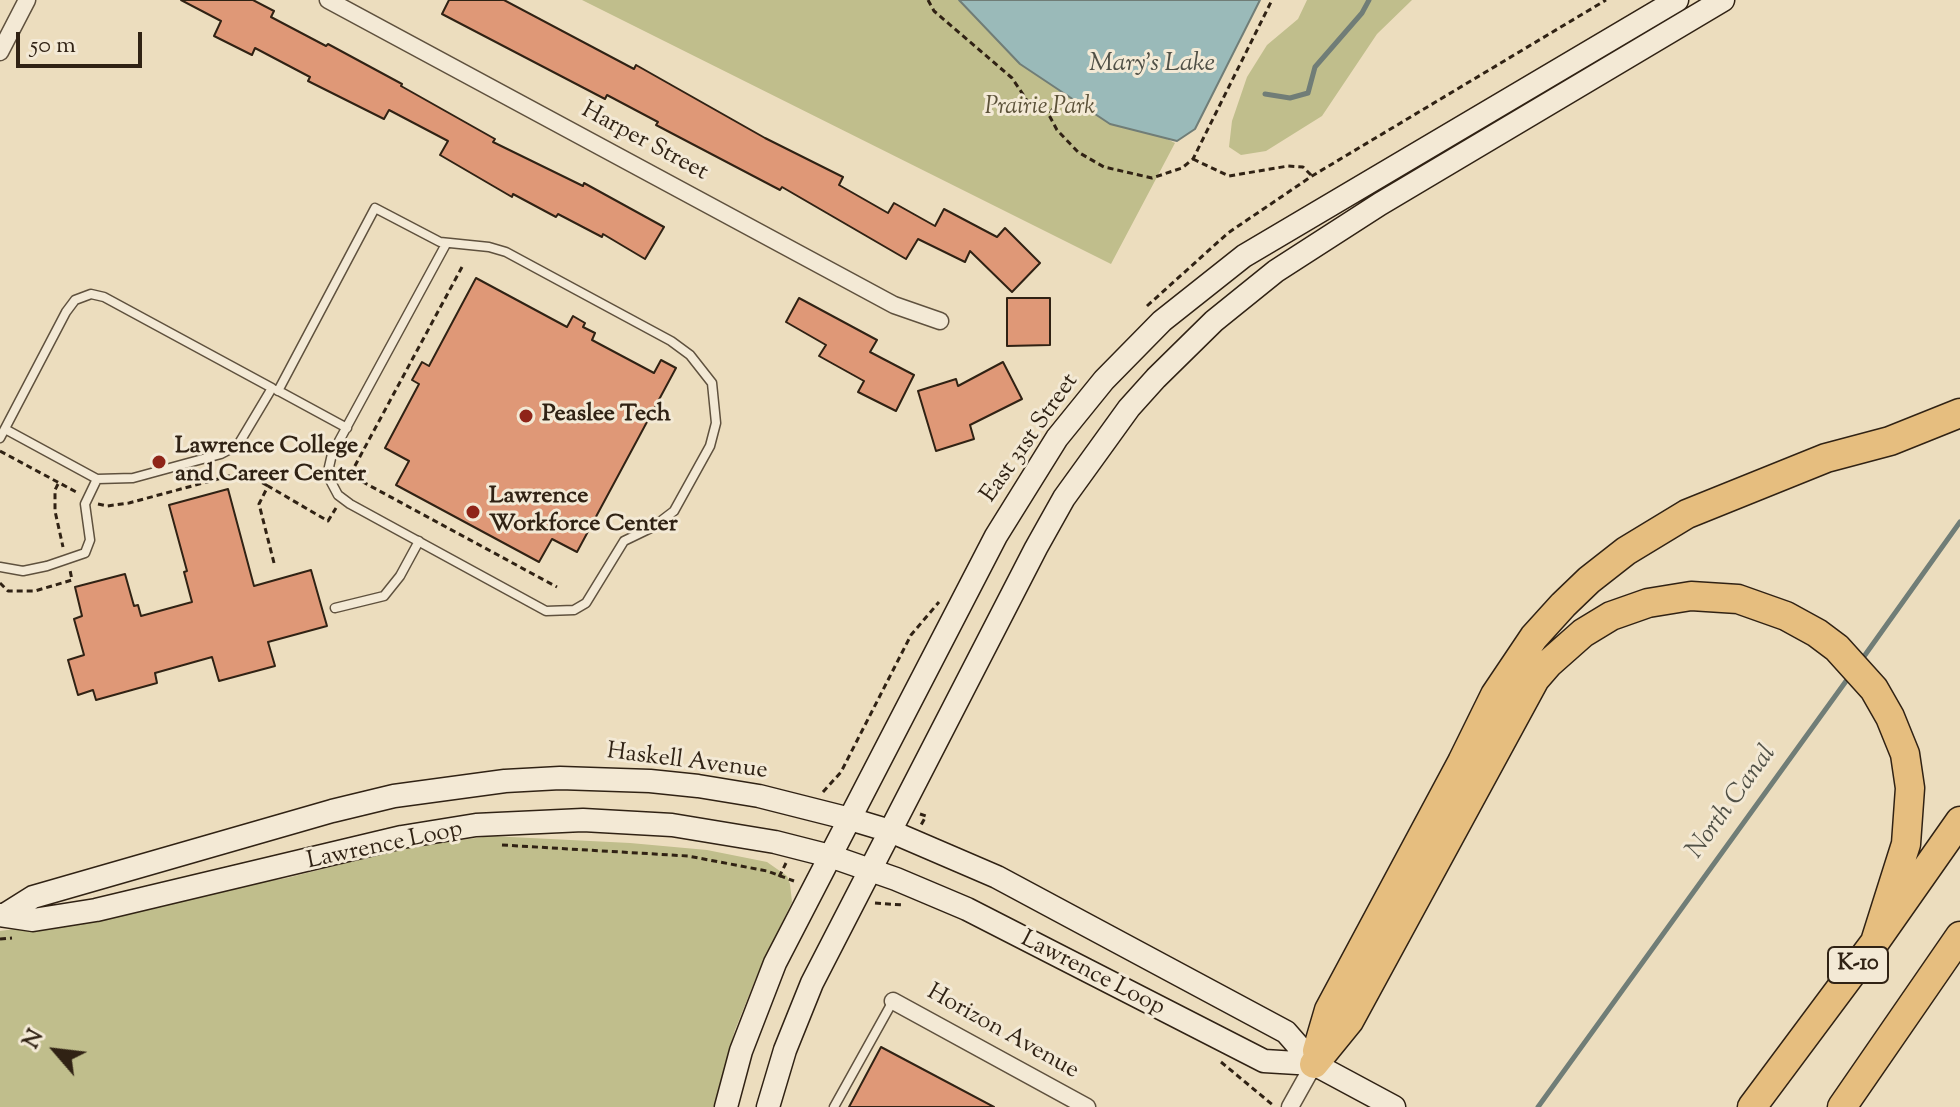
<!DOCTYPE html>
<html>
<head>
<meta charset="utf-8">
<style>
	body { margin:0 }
	#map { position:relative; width:1960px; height:1107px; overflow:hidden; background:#ecddbe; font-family:"Sorts Mill Goudy",serif }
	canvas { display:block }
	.north { position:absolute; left:16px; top:1011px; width:80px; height:80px; -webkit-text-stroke:6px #f3e9d5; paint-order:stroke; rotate:298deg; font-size:22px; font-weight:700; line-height:32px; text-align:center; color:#302214 }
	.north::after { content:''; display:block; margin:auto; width:28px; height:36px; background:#302214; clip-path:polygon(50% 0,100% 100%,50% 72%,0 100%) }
	.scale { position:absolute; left:16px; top:32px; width:126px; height:36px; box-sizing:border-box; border:4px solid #302214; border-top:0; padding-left:10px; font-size:24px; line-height:28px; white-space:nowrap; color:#302214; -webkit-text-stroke:6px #f3e9d5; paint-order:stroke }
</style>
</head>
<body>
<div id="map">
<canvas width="1960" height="1107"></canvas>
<div class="north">N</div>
<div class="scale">50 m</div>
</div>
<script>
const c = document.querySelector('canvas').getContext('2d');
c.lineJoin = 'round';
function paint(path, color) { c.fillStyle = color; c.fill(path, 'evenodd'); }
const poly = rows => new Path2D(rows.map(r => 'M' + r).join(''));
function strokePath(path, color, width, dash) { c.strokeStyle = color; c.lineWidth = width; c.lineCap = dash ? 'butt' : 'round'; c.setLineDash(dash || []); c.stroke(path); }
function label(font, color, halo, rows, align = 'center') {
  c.font = font + ' "Sorts Mill Goudy",serif'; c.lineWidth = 6; c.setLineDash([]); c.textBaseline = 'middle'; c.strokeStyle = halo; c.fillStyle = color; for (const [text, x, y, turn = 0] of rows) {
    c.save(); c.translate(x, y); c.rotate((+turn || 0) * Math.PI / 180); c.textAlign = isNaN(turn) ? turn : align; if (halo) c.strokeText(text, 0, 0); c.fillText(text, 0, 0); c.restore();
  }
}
paint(poly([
	[582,0,1214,0,1147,129,1175,143,1111,264],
	[1307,0,1412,0,1377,34,1322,116,1266,151,1241,155,1229,147,1232,121,1247,77,1267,45,1298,19],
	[491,836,630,843,707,850,767,862,787,876,790,884,792,902,758,973,735,1030,714,1107,0,1107,0,931,58,923,198,893,287,878,409,847]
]), '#c0be8c');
const water = poly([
	[959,0,1260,0,1195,129,1177,141,1110,124,1020,64,959,0]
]);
paint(water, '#9abab9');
strokePath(water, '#707d77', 2);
strokePath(poly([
	[1265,94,1290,98,1308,93,1315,67,1362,13,1369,0],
	[1860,662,1960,522],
	[1538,1107,1849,677]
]), '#707d77', 5);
const building = poly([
	[181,0,253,0,274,11,271,17,326,46,328,44,402,84,401,86,495,139,493,142,583,186,584,183,664,227,645,259,603,234,602,237,558,214,556,217,513,194,512,197,440,155,448,141,389,110,384,119,308,81,310,77,255,48,252,55,214,36,221,21,181,0],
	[449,0,504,0,634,69,636,65,765,138,843,177,839,185,888,213,894,203,935,226,944,209,997,237,1005,228,1040,263,1012,292,970,251,965,262,918,239,906,259,782,187,780,190,656,125,658,122,607,95,605,99,442,14,449,0],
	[476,278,567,327,573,316,585,323,583,327,595,333,592,340,654,373,661,360,676,368,577,552,552,539,539,562,396,485,409,461,385,448,419,384,412,380,422,362,429,366,476,278],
	[799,298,877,340,870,352,914,375,896,411,858,392,864,381,819,356,826,345,786,322,799,298],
	[1007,298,1050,298,1050,345,1007,346,1007,298],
	[1003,362,1022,399,970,425,974,439,936,451,918,391,956,379,958,386,1003,362],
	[228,489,254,586,311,570,327,626,268,642,275,666,219,681,212,657,155,673,157,683,96,700,93,690,78,695,68,660,84,655,74,619,82,616,75,587,125,574,134,606,138,605,141,616,192,602,184,572,187,571,169,505,228,489],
	[881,1047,994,1107,849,1107,881,1047]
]);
paint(building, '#df9877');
strokePath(building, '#302214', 2);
const service = poly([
	[277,390,347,428],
	[278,391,375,208,440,242,489,247,506,252,671,341,690,355,712,383,716,423,710,446,674,511,653,527,624,541,586,603,574,610,546,611,350,504,338,495,330,480,329,467,332,454,446,244],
	[0,438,66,312,75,300,91,294,104,297,272,388,238,445,221,454,133,478,97,479,5,429],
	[0,567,23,571,47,566,85,553,90,540,85,504,97,479],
	[335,608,384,596,400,576,419,541],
	[834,1107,893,1001]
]);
const minor = poly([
	[328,0,894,305,940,321],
	[0,52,27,0],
	[893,1001,1087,1107],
	[1290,1107,1314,1064]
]);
const secondary = poly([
	[6,914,33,897,332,811,394,796,505,781,560,778,650,781,698,786,759,796,850,819,890,831,997,877,1286,1032,1314,1064,1394,1107],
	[0,915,33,920,96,910,402,837,476,825,583,820,672,825,775,842,830,856,896,879,967,909,1264,1061,1314,1064],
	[726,1107,741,1051,775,963,996,536,1057,438,1104,380,1162,321,1244,256,1677,0],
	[768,1107,785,1050,812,983,1036,548,1064,498,1129,408,1156,378,1214,321,1276,271,1380,204,1723,0]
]);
const motorway = poly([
	[1317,1051,1329,1010,1462,762,1495,695,1534,637,1563,605,1589,580,1626,551,1687,514,1826,458,1890,441,1960,413],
	[1314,1064,1349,1021,1535,679,1548,664,1583,633,1611,616,1648,603,1691,596,1738,599,1786,616,1817,633,1837,648,1874,689,1890,717,1905,754,1910,788,1906,844,1875,942],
	[1752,1107,1875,942,1960,821],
	[1842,1107,1960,936]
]);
strokePath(service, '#5f513e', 11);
strokePath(minor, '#5f513e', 19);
strokePath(secondary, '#302214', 25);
strokePath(motorway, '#302214', 31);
strokePath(poly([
	[928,0,934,11,1012,78,1028,102,1049,115,1057,130,1078,152,1104,167,1152,178,1182,168,1193,159,1272,0],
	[1050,113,1064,93],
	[1193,159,1229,176,1288,166,1303,167,1312,176],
	[462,267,350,475,557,587],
	[1147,306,1228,233,1312,176,1606,0],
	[0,451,78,493],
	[58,484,55,490,55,511,63,547],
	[98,504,107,506,129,503,233,475,252,477,268,486],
	[274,563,259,504,268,486,328,521,336,508],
	[0,583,8,591,35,591,72,580,70,570],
	[823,792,841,772,911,635,939,602],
	[920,814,926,816,921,825],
	[502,845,688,856,767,871,794,881],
	[779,877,786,863],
	[875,903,903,905],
	[0,939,12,938],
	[1221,1062,1274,1106]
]), '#302214', 3, [6, 4]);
strokePath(service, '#f3e9d5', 8);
strokePath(minor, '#f3e9d5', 16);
strokePath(secondary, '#f3e9d5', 22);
strokePath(motorway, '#e6be7f', 28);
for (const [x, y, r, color] of [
	[526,416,8,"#8f2418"],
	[159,462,8,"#8f2418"],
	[473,512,8,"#8f2418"]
]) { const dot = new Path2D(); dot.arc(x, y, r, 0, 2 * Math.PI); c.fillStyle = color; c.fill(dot); strokePath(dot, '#f3e9d5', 3); }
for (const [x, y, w] of [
	[1858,965,60]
]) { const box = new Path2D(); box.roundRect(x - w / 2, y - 18, w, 36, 6); c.fillStyle = '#f3e9d5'; c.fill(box); strokePath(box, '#302214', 2); }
label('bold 22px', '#302214', null, [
	["K-10",1858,965]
]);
label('italic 24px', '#5b5138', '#f3e9d5', [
	["Prairie Park",1040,109]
]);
label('24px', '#302214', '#f3e9d5', [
	["Harper Street",644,143,28],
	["East 31st Street",1031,439,-55],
	["Haskell Avenue",687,763,7],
	["Lawrence Loop",385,847,-12],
	["Lawrence Loop",1092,975,27],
	["Horizon Avenue",1002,1033,29]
]);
label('bold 24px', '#302214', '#f3e9d5', [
	["Peaslee Tech",542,416],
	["Lawrence College",175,448],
	["and Career Center",175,476],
	["Lawrence",489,498],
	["Workforce Center",489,526]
], 'left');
label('italic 26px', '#505046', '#f3e9d5', [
	["Mary's Lake",1152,66],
	["North Canal",1733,803,-54]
]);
</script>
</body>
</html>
